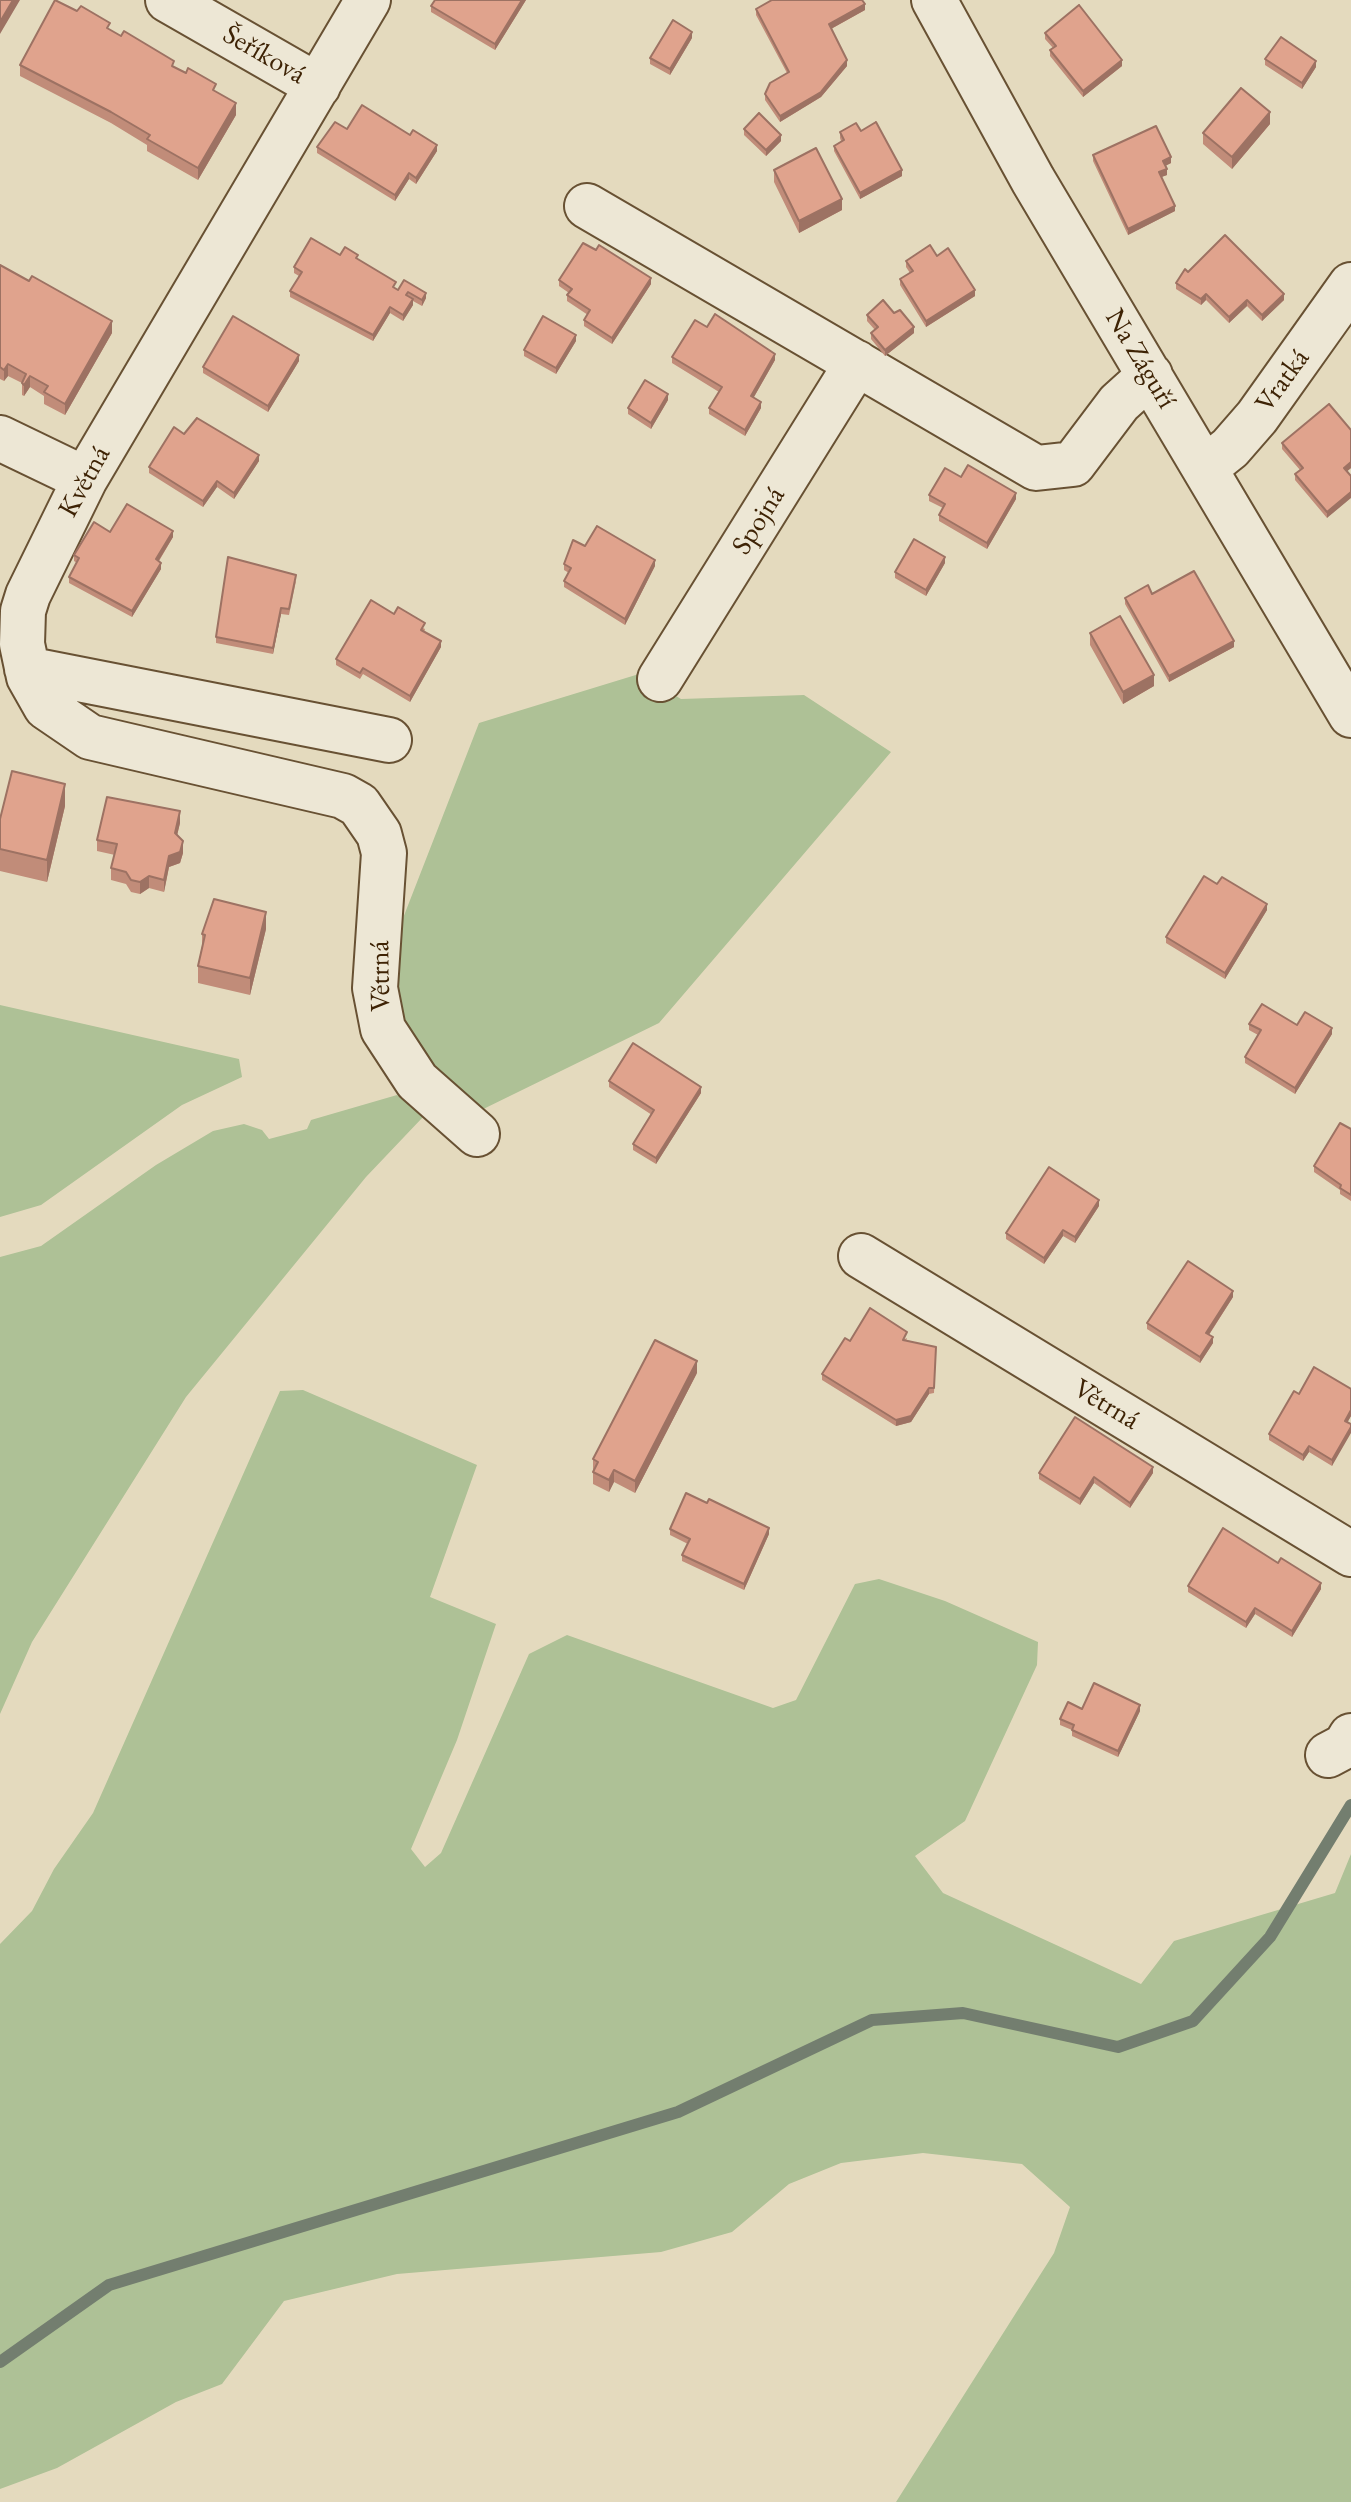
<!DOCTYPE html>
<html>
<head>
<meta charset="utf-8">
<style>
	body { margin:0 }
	canvas { display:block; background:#e4dabe }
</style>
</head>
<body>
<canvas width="1351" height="2502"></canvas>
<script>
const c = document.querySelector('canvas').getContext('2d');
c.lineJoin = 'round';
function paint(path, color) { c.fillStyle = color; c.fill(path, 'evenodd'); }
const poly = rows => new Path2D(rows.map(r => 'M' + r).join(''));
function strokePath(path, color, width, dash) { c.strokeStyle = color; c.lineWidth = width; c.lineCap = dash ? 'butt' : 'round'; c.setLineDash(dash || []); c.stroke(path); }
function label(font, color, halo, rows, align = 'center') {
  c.font = font + ' "EB Garamond",serif'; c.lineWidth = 8; c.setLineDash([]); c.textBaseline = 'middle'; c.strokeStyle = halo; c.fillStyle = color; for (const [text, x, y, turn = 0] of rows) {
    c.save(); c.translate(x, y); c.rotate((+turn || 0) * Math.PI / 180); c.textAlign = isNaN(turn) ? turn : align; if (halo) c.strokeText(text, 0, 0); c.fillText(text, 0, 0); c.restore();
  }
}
paint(poly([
	[639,674,681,699,804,695,891,752,659,1023,467,1117,361,1026,479,723],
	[0,1005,239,1059,242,1077,182,1105,41,1205,0,1217],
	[397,1095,423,1117,366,1177,186,1397,32,1642,0,1714,0,1257,41,1246,156,1165,213,1131,244,1124,262,1130,269,1139,307,1129,311,1120],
	[303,1390,477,1465,430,1597,496,1624,457,1740,411,1849,425,1867,441,1853,529,1654,567,1635,773,1708,796,1700,855,1584,879,1579,945,1601,1038,1642,1037,1665,965,1821,915,1856,943,1893,1141,1984,1174,1941,1335,1893,1351,1854,1351,2502,896,2502,1054,2253,1070,2207,1022,2164,923,2153,841,2163,789,2184,732,2232,661,2252,397,2274,284,2301,222,2384,176,2402,57,2468,0,2489,0,1944,32,1911,54,1869,93,1813,280,1391]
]), '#aec196');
strokePath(poly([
	[0,2362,109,2285,678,2112,872,2020,963,2013,1118,2047,1193,2021,1270,1937,1351,1805]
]), '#737e6f', 12);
const minor = poly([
	[168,0,318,86],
	[368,0,85,479,28,595,23,611,22,644,29,677,46,707,90,737,343,796,359,805,379,834,384,853,375,988,383,1029,417,1081,477,1134],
	[934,0,1033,180,1351,715],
	[587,206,1036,468,1073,464,1119,403,1150,375],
	[0,438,85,479],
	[1205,468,1230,448,1257,417,1351,285],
	[27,669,389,740],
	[660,679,857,363],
	[861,1256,1351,1554],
	[1328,1755,1345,1746,1351,1736]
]);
strokePath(minor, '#685133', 48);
strokePath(minor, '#ede7d5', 44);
paint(poly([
	[526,0,495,50,431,12,431,6],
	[756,9,865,10,831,29,847,66,821,97,780,122,765,100,765,94,787,73,756,15],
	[110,30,216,92,236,115,198,180,147,151,147,145,111,123,20,76,20,65],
	[1045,33,1122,66,1083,97,1050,56,1050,50,1053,48,1045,39],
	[692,38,670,75,650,64,650,58],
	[1265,59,1316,67,1302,89,1265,65],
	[1270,124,1232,169,1203,144,1203,133],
	[347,129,410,135,437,151,416,184,409,179,395,201,317,153,317,147],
	[744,129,781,141,766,156,744,135],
	[861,131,902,176,860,199,834,151,834,146,841,141,840,138,840,132],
	[1093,155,1171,163,1165,166,1167,175,1161,177,1175,211,1128,235,1093,161],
	[774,170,842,210,799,233,774,182],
	[340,255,358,260,396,289,426,298,422,306,413,301,413,305,403,321,390,313,373,341,290,297,290,291,299,276,294,273,294,267],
	[937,256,975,296,926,327,900,285,900,279,910,273,906,267,906,261],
	[0,265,112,333,65,415,44,404,44,396,30,387,24,396,22,395,22,383,8,376,4,381,0,379],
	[1188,272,1284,300,1262,321,1247,306,1229,323,1206,300,1201,305,1176,289,1176,283],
	[559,280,651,284,612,344,584,326,584,320,588,315,567,301,567,295,569,293,559,286],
	[894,313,914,333,885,356,871,339,871,333,875,330,867,321,867,315],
	[707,327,775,360,754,397,761,408,745,436,709,414,709,408,719,392,672,363,672,357],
	[576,341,556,374,524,356,524,350],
	[299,361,268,412,203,373,203,367],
	[668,400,651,429,628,414,628,408],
	[1351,430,1351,468,1347,471,1327,518,1295,480,1295,474,1300,470,1282,449,1282,443],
	[184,434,259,461,234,499,217,487,203,507,149,473,149,467],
	[961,477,1016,499,987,549,939,521,939,515,943,508,929,501,929,495],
	[110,532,173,537,159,561,161,569,132,617,69,583,69,577,77,563,74,561,74,555],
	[585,546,655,566,625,625,564,587,564,581,569,573,564,570,564,564],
	[945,563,926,596,895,578,895,572],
	[296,581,289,615,281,614,273,654,216,643,216,637],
	[1152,594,1234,647,1169,682,1125,604,1125,598],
	[394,614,425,629,424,632,441,647,410,702,363,674,360,679,336,665,336,659],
	[1090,633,1154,686,1123,704,1090,645],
	[65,806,47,882,0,871,0,819],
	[180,823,177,835,183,853,180,863,169,867,164,892,149,888,140,894,131,892,126,884,111,880,111,868,115,855,97,851,97,840],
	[1217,884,1267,910,1225,979,1166,943,1166,937],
	[266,929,250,995,198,983,198,966,202,946,202,934],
	[1249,1024,1297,1025,1332,1034,1295,1094,1245,1063,1245,1057,1258,1035,1249,1030],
	[609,1081,701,1093,656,1164,633,1150,633,1144,652,1115,609,1087],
	[1351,1129,1351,1201,1340,1194,1340,1190,1314,1172,1314,1166],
	[1099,1206,1075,1243,1063,1236,1044,1264,1006,1239,1006,1233],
	[1233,1297,1209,1335,1213,1343,1200,1363,1147,1329,1147,1323],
	[907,1338,906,1341,936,1347,934,1393,929,1394,911,1422,896,1426,822,1380,822,1374],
	[697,1373,635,1493,614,1482,609,1492,593,1484,593,1459],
	[1351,1389,1351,1416,1347,1422,1332,1466,1309,1452,1303,1461,1269,1440,1269,1434,1299,1394],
	[1039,1473,1153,1473,1130,1508,1094,1483,1080,1505,1039,1479],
	[707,1503,769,1534,744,1590,682,1561,682,1555,688,1544,670,1535,670,1529],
	[1188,1586,1321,1589,1292,1637,1255,1614,1246,1628,1188,1592],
	[1140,1711,1118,1757,1072,1736,1072,1730,1060,1725,1060,1719]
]), '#c18c79');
paint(poly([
	[13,0,20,0,0,34,0,22],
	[522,0,526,0,495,50,495,44],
	[865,4,865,10,829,30,829,24],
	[692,32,692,38,670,75,670,69],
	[847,60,847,66,821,97,780,122,780,116],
	[1122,60,1122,66,1083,97,1083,91],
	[1316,61,1316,67,1302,89,1302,83],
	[236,103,236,115,198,180,198,168],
	[1270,112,1270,124,1232,169,1232,157],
	[781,135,781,141,766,156,766,150],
	[437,145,437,151,416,184,416,178],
	[1171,157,1171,163,1163,167,1163,161],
	[1167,169,1167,175,1159,178,1159,172],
	[902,170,902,176,860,199,860,193],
	[409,173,409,179,395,201,395,195],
	[842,199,842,210,799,233,799,221],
	[1175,206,1175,211,1128,235,1128,229],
	[651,278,651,284,612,344,612,338],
	[975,290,975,296,926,327,926,321],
	[426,293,426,298,422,306,422,300],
	[1206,294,1206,300,1201,305,1201,299],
	[1284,294,1284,300,1262,321,1262,315],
	[413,299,413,305,403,321,403,315],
	[1247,300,1247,306,1229,323,1229,317],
	[390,307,390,313,373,341,373,335],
	[112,321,112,333,65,415,65,404],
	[914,327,914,333,885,356,885,350],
	[576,335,576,341,556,374,556,368],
	[775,354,775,360,751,402,751,396],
	[299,355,299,361,268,412,268,406],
	[8,364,8,376,4,381,4,370],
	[30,376,30,387,24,396,24,385],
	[668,394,668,400,651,429,651,423],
	[761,402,761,408,745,436,745,430],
	[259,455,259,461,234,499,234,493],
	[1351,462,1351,468,1344,474,1344,468],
	[217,481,217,487,203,507,203,501],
	[1351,492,1351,498,1327,518,1327,512],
	[1016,493,1016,499,987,549,987,543],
	[173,531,173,537,156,565,156,559],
	[945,557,945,563,926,596,926,590],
	[655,560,655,566,625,625,625,619],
	[161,563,161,569,132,617,132,611],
	[281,608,281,614,273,654,273,648],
	[441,641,441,647,410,702,410,696],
	[1234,641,1234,647,1169,682,1169,676],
	[1154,675,1154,686,1123,704,1123,692],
	[65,784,65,806,47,882,47,860],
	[180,811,180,823,175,844,175,833],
	[183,841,183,853,180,863,169,867,164,892,164,880,169,856],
	[149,876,149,888,140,894,140,882],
	[1267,904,1267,910,1225,979,1225,973],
	[266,912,266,929,250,995,250,978],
	[1332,1028,1332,1034,1295,1094,1295,1088],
	[701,1087,701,1093,656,1164,656,1158],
	[1099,1200,1099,1206,1075,1243,1075,1237],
	[1063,1230,1063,1236,1044,1264,1044,1258],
	[1233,1291,1233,1297,1206,1339,1206,1333],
	[1213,1337,1213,1343,1200,1363,1200,1357],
	[697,1361,697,1373,635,1493,635,1481],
	[929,1388,929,1394,911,1422,896,1426,896,1420],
	[1351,1410,1351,1416,1345,1427,1345,1421],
	[1351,1427,1351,1433,1332,1466,1332,1460],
	[1309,1446,1309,1452,1303,1461,1303,1455],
	[1153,1467,1153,1473,1130,1508,1130,1503],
	[614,1470,614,1482,609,1492,609,1480],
	[1094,1477,1094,1483,1080,1505,1080,1499],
	[769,1528,769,1534,744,1590,744,1584],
	[1321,1583,1321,1589,1292,1637,1292,1631],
	[1255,1608,1255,1614,1246,1628,1246,1622],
	[1140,1705,1140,1711,1118,1757,1118,1751]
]), '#9d7263');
const building = poly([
	[0,0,13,0,0,22,0,0],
	[55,0,77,11,81,6,110,23,107,28,121,36,124,31,174,61,172,66,186,73,188,68,216,84,213,90,236,103,198,168,147,139,150,135,111,112,20,65,55,0],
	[435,0,522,0,495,44,431,6,435,0],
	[772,0,862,0,865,4,829,24,847,60,821,92,780,116,765,94,770,83,789,72,756,9,772,0],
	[1079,5,1122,60,1083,91,1050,50,1056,46,1045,33,1079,5],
	[673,20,692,32,670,69,650,58,673,20],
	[1281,37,1316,61,1302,83,1265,59,1281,37],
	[1241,88,1270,112,1232,157,1203,133,1241,88],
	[362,105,410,135,413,130,437,145,416,178,409,173,395,195,317,147,335,122,347,129,362,105],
	[759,113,781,135,766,150,744,129,759,113],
	[876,122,902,170,860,193,834,146,844,140,840,132,856,123,861,131,876,122],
	[1156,126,1171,157,1163,161,1167,169,1159,172,1175,206,1128,229,1093,155,1156,126],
	[816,148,842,199,799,221,774,170,816,148],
	[1225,235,1284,294,1262,315,1247,300,1229,317,1206,294,1201,299,1176,283,1185,269,1188,272,1225,235],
	[311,238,340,255,345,247,358,255,356,258,396,282,393,287,398,290,404,280,426,293,422,300,408,292,406,295,413,299,403,315,390,307,373,335,290,291,302,272,294,267,311,238],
	[583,243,596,250,599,245,651,278,612,338,584,320,590,310,567,295,572,289,559,280,583,243],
	[930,245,937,256,948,248,975,290,926,321,900,279,913,271,906,261,930,245],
	[0,265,29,281,32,276,112,321,65,404,44,392,48,386,30,376,24,385,22,383,26,374,8,364,4,370,0,367,0,265],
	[883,300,894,313,900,310,914,327,885,350,871,333,878,327,867,315,883,300],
	[715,314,775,354,751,396,761,402,745,430,709,408,722,387,672,357,695,320,707,327,715,314],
	[233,316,299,355,268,406,203,367,233,316],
	[543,316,576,335,556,368,524,350,543,316],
	[645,380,668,394,651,423,628,408,645,380],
	[1329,404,1351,430,1351,462,1344,468,1351,476,1351,492,1327,512,1295,474,1303,468,1282,443,1329,404],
	[197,418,259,455,234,493,217,481,203,501,149,467,174,427,184,434,197,418],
	[968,465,1016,493,987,543,939,515,945,504,929,495,945,468,961,477,968,465],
	[127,504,173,531,156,559,161,563,132,611,69,577,79,558,74,555,94,522,110,532,127,504],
	[597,526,655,560,625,619,564,581,571,568,564,564,573,540,585,546,597,526],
	[914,539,945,557,926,590,895,572,914,539],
	[228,557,296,575,289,609,281,608,273,648,216,637,228,557],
	[1194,571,1234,641,1169,676,1125,598,1148,585,1152,594,1194,571],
	[371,600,394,614,398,607,425,623,421,630,441,641,410,696,363,668,360,673,336,659,371,600],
	[1120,616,1154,675,1123,692,1090,633,1120,616],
	[12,771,65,784,47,860,0,849,0,819,12,771],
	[107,797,180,811,175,833,183,841,180,852,169,856,164,880,149,876,140,882,131,880,126,872,111,868,117,844,97,840,107,797],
	[1204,876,1217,884,1222,877,1267,904,1225,973,1166,937,1204,876],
	[214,899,266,912,250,978,198,966,205,935,202,934,214,899],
	[1262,1004,1297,1025,1305,1012,1332,1028,1295,1088,1245,1057,1261,1030,1249,1024,1262,1004],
	[633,1043,701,1087,656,1158,633,1144,654,1110,609,1081,633,1043],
	[1340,1123,1351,1129,1351,1195,1340,1188,1341,1185,1314,1166,1340,1123],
	[1049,1167,1099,1200,1075,1237,1063,1230,1044,1258,1006,1233,1049,1167],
	[1188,1261,1233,1291,1206,1333,1213,1337,1200,1357,1147,1323,1188,1261],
	[870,1308,907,1332,903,1340,936,1347,934,1388,929,1388,911,1416,896,1420,822,1374,845,1338,850,1341,870,1308],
	[655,1340,697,1361,635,1481,614,1470,609,1480,593,1472,598,1462,593,1459,655,1340],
	[1314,1367,1351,1389,1351,1410,1345,1421,1351,1424,1351,1427,1332,1460,1309,1446,1303,1455,1269,1434,1294,1391,1299,1394,1314,1367],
	[1075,1417,1153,1467,1130,1503,1094,1477,1080,1499,1039,1473,1075,1417],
	[686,1493,707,1503,709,1499,769,1528,744,1584,682,1555,690,1539,670,1529,686,1493],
	[1223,1528,1278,1563,1281,1558,1321,1583,1292,1631,1255,1608,1246,1622,1188,1586,1223,1528],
	[1094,1683,1140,1705,1118,1751,1072,1730,1074,1725,1060,1719,1068,1702,1082,1709,1094,1683]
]);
paint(building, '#e0a38d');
strokePath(building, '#9d7263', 2);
label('28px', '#3e2305', '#ede7d5', [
	["Šeříková",264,55,30],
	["Na Záguří",1140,359,59],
	["Vratká",1283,381,-54],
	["Květná",85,482,-61],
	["Spojná",759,521,-58],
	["Větrná",381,976,-91],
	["Větrná",1106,1405,31]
]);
</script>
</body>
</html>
